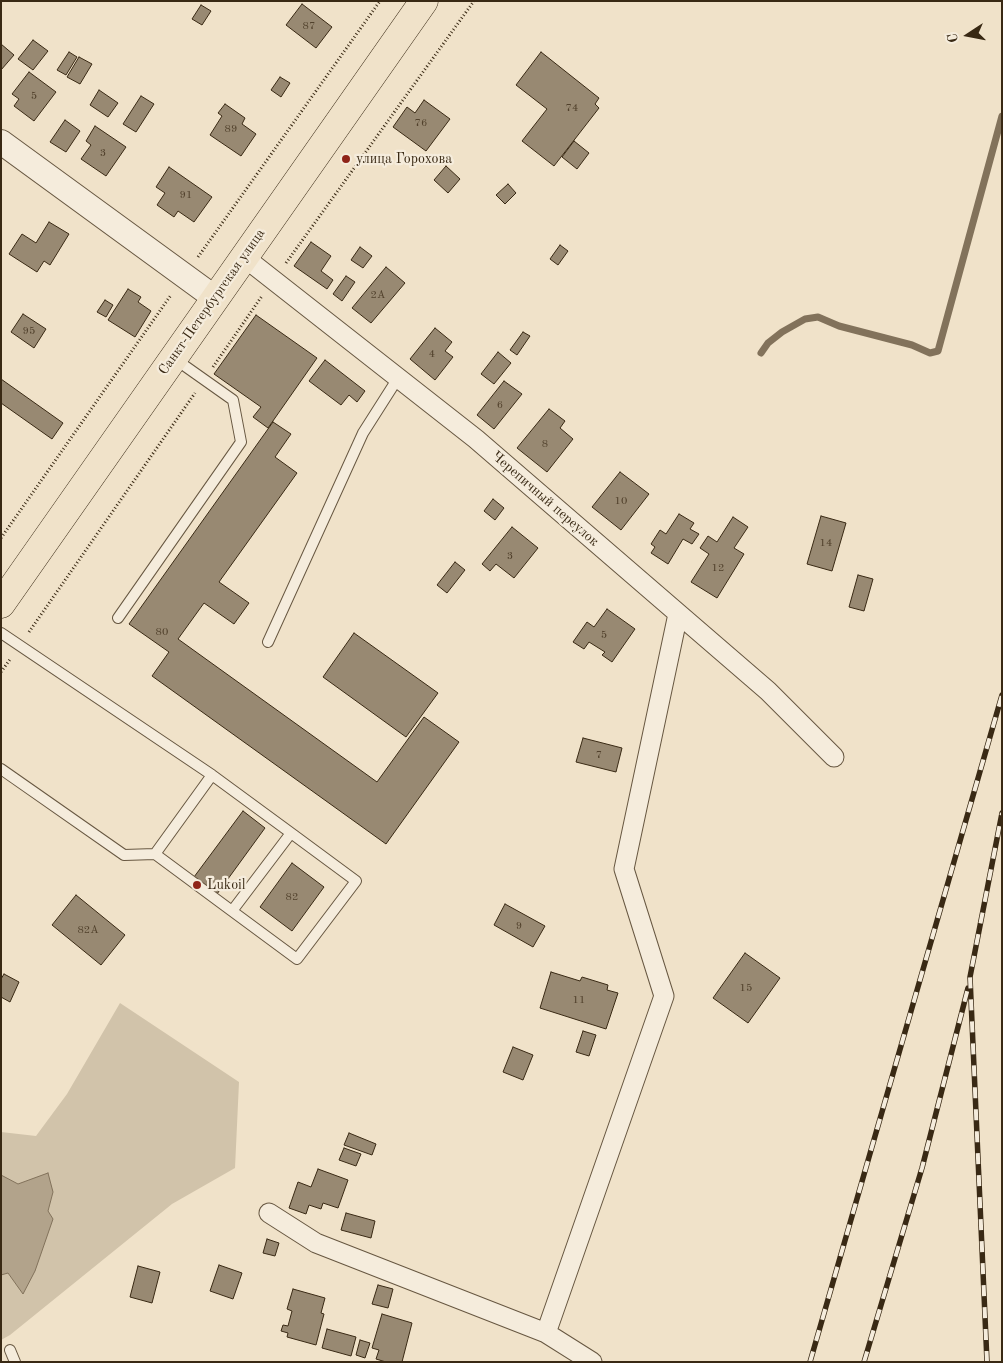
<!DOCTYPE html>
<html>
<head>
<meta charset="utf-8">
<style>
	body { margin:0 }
	#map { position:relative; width:1003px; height:1363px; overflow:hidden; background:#f0e2c9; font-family:"Old Standard TT",serif }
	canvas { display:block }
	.frame { position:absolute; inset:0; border:2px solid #392914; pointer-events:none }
	.north { position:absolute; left:943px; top:10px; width:50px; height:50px; -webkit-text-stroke:4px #f5ecdc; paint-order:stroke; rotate:259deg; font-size:14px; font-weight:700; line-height:20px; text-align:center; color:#392914 }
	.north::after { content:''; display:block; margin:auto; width:18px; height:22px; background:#392914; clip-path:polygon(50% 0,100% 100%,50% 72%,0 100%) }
</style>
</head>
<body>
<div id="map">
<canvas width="1003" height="1363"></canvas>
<div class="frame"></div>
<div class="north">С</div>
</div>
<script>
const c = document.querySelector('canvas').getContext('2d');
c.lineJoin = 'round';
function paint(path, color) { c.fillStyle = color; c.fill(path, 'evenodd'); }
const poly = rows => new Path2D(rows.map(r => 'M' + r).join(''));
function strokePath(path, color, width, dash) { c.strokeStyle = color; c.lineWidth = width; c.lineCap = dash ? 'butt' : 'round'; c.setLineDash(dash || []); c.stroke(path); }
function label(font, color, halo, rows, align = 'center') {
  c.font = font + ' "Old Standard TT",serif'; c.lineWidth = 4.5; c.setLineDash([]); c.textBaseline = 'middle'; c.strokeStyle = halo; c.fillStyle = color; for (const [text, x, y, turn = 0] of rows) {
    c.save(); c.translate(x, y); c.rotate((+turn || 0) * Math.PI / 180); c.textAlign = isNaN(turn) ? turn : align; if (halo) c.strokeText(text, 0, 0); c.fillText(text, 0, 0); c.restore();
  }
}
paint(poly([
	[120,1003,239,1082,235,1168,172,1204,10,1335,1,1340,1,1275,8,1273,23,1293,53,1192,18,1185,1,1175,1,1132,36,1136,67,1094]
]), '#d1c3aa');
const water = poly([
	[48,1173,53,1192,48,1211,53,1219,35,1271,23,1294,8,1273,1,1275,1,1175,18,1184,48,1173]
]);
paint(water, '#b2a38b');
strokePath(water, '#82725b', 1);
strokePath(poly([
	[761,353,768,343,782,332,805,319,818,317,839,326,912,345,930,353,938,351,1002,116]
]), '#82725b', 7);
const building = poly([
	[302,4,332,27,316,48,286,25,302,4],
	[201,5,211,11,202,25,192,19,201,5],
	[33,40,48,51,33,70,18,59,33,40],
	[1,44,14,55,1,70,1,44],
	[69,52,77,57,66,75,57,70,69,52],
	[541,52,599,98,595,104,599,108,554,166,522,141,547,109,516,85,541,52],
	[79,57,92,64,80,84,67,77,79,57],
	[29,72,56,92,34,121,14,106,19,99,12,94,29,72],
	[280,77,290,83,281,97,271,90,280,77],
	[99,90,118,103,108,117,90,105,99,90],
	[141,96,154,104,136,132,123,124,141,96],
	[424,100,450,119,426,151,393,127,407,107,415,113,424,100],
	[225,104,245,118,242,124,256,134,241,156,210,135,222,116,218,113,225,104],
	[65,120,80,131,66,152,50,142,65,120],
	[95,126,126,147,106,176,81,159,91,145,86,141,95,126],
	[574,141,589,153,577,169,562,157,574,141],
	[446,166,460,179,448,193,434,180,446,166],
	[169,167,212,197,194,222,178,211,174,217,157,205,165,193,156,187,169,167],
	[508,184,516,193,505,204,496,195,508,184],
	[49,222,69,234,50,265,44,261,37,272,9,254,22,234,36,243,49,222],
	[311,242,331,256,321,271,333,280,327,289,294,266,311,242],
	[560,245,568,251,558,265,550,259,560,245],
	[360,247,372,256,363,268,351,260,360,247],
	[386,267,405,283,371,323,352,308,386,267],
	[346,276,355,282,342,301,333,294,346,276],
	[128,289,141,297,138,302,151,311,135,337,108,320,128,289],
	[105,300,113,305,106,317,97,312,105,300],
	[23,314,46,329,34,348,11,332,23,314],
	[256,315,317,358,268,428,253,417,261,407,214,374,256,315],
	[435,328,452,342,445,351,453,357,435,380,410,359,435,328],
	[523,332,530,336,517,355,510,350,523,332],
	[498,352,511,363,494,384,481,374,498,352],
	[325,360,365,391,357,402,349,395,341,405,309,381,325,360],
	[1,379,63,423,52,439,1,403,1,379],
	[504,381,522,394,494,429,477,415,504,381],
	[549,409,565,421,560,428,573,439,547,472,517,448,549,409],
	[273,422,291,434,275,457,297,473,219,582,249,603,234,624,204,603,178,639,377,782,424,717,459,742,386,844,152,676,169,652,129,624,273,422],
	[620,472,649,494,621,530,592,507,620,472],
	[493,499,504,508,495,520,484,511,493,499],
	[679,514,694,523,690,529,699,534,692,544,683,539,668,564,651,553,655,547,651,544,660,530,666,534,679,514],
	[821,516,846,523,832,571,807,564,821,516],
	[733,517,748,527,734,548,744,554,717,598,691,582,709,554,700,548,708,536,717,542,733,517],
	[512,527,538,548,514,578,496,564,490,571,482,564,512,527],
	[455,562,465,570,447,593,437,585,455,562],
	[858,575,873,579,864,611,849,607,858,575],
	[607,609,635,629,612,662,602,655,605,652,589,642,584,649,573,642,587,622,594,627,607,609],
	[354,633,438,693,406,737,323,677,354,633],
	[583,738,622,748,616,772,576,762,583,738],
	[243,811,265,828,217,894,194,877,243,811],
	[292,863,324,887,292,931,260,907,292,863],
	[76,895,125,935,101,965,52,925,76,895],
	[505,904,545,926,533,947,494,925,505,904],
	[745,953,780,978,748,1023,713,998,745,953],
	[551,972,580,981,582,977,608,985,607,990,618,993,606,1029,540,1008,551,972],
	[4,974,19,982,10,1002,1,997,1,979,4,974],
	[583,1031,596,1035,589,1056,576,1052,583,1031],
	[513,1047,533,1055,523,1080,503,1072,513,1047],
	[349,1133,376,1144,372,1155,344,1145,349,1133],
	[344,1148,361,1154,356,1166,339,1160,344,1148],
	[318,1169,348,1180,338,1208,323,1203,321,1209,309,1205,306,1214,289,1208,298,1182,311,1187,318,1169],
	[346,1213,375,1221,371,1238,341,1230,346,1213],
	[267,1239,279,1243,275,1256,263,1253,267,1239],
	[219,1265,242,1273,233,1299,210,1291,219,1265],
	[138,1266,160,1272,152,1303,130,1297,138,1266],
	[378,1285,393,1289,388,1308,372,1304,378,1285],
	[293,1289,325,1298,321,1313,324,1314,316,1345,287,1337,288,1333,281,1331,283,1325,288,1326,292,1311,287,1309,293,1289],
	[382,1314,412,1323,402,1362,386,1362,376,1359,379,1350,372,1348,382,1314],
	[327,1329,356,1337,351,1356,322,1348,327,1329],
	[360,1340,370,1343,365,1358,356,1355,360,1340]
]);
paint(building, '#988972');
strokePath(building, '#392914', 1);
const service = poly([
	[118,618,241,442,233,400,175,359],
	[1,633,212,775,155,854,124,855,1,769],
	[268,642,363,433,398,378],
	[155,854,232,911,291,833,212,775],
	[232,911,297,959,356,881,291,833],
	[10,1350,15,1362]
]);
const minor = poly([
	[244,257,476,439,768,691,834,757],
	[269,1213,316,1243,546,1333,592,1362],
	[546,1333,664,996,624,869,678,614]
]);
const tertiary = poly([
	[1,142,215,298]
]);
const primary = poly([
	[1,604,424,1]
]);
strokePath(service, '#675741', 12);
strokePath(minor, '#675741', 21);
strokePath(tertiary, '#675741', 26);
strokePath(primary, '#392914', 29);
strokePath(poly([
	[198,257,380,1],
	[286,263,474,1],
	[213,367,262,296],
	[1,538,171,295],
	[29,632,195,393],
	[1,672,11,658]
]), '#392914', 3, [1, 2.5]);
strokePath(service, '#f5ecdc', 10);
strokePath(minor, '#f5ecdc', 19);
strokePath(tertiary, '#f5ecdc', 24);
strokePath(primary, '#f0e2c9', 28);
const rail = poly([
	[810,1362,1002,695],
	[864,1362,922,1168,968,988],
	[987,1362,970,977,1002,813]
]);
strokePath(rail, '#392914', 5.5);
strokePath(rail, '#f5ecdc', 4, [11]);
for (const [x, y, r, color] of [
	[346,159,5,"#8f2418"],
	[197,885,5,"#8f2418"]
]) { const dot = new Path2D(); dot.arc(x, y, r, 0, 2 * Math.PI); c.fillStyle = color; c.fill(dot); strokePath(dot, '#f5ecdc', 2); }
label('11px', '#51412c', null, [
	["87",309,26],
	["5",34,96],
	["74",572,108],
	["76",421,123],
	["89",231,129],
	["3",103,153],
	["91",186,195],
	["2А",378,295],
	["95",29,331],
	["4",432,354],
	["6",500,405],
	["8",545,444],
	["10",621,501],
	["14",826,543],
	["3",510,556],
	["12",718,568],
	["80",162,632],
	["5",604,635],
	["7",599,755],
	["82",292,897],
	["9",519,926],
	["82А",88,930],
	["15",746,988],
	["11",579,1000]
]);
label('14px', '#392914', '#f5ecdc', [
	["улица Горохова",356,159],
	["Lukoil",207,885]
], 'left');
label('14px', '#392914', '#f5ecdc', [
	["Санкт-Петербургская улица",212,302,-55],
	["Черепичный переулок",545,499,41]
]);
</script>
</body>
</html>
